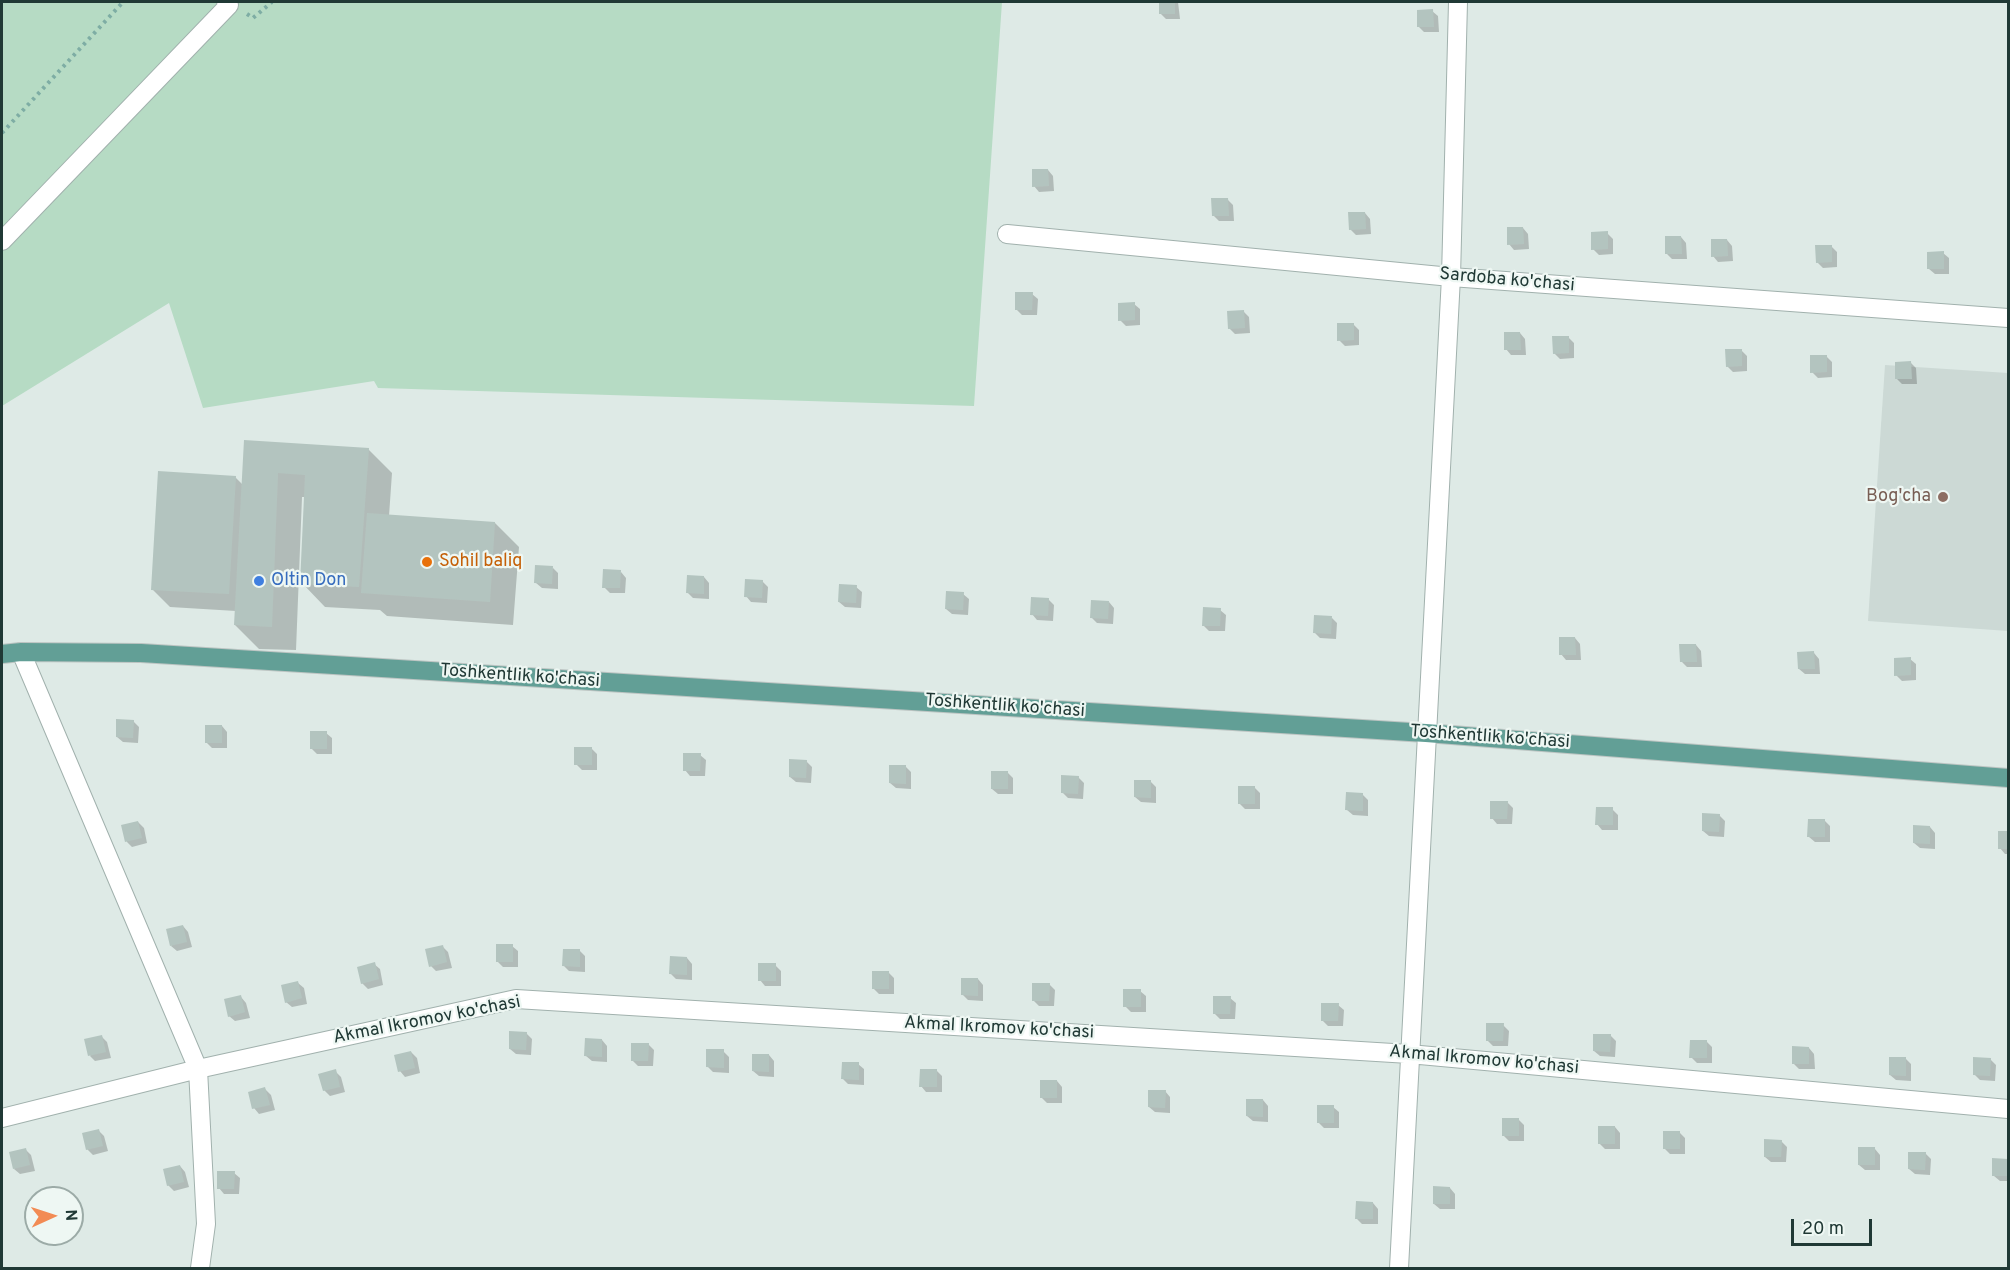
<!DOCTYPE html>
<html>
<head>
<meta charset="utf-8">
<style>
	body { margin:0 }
	#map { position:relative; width:2010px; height:1270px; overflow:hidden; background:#deeae6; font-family:Overpass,sans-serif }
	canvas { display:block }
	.frame { position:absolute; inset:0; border:3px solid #203935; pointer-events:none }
	.north { position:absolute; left:24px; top:1186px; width:60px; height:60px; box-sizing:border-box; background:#eef7f3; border:2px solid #9caba7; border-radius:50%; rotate:87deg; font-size:16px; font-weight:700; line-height:24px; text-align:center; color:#203935 }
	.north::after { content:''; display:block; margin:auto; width:21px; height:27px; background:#f28b54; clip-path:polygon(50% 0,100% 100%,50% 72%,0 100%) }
	.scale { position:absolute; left:1791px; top:1219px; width:81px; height:27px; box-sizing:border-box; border:3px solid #203935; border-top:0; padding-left:8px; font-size:18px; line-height:21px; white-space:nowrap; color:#203935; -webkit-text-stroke:4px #eef7f3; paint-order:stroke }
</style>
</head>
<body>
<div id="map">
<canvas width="2010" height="1270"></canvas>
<div class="frame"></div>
<div class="north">N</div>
<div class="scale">20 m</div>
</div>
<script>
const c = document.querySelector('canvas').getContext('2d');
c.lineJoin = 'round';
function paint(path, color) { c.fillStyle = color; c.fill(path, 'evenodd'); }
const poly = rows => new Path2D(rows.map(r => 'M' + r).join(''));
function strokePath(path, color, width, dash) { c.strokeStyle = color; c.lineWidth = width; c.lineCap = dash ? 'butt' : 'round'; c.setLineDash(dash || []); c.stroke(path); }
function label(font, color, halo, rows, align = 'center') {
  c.font = font + ' Overpass,sans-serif'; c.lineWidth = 4.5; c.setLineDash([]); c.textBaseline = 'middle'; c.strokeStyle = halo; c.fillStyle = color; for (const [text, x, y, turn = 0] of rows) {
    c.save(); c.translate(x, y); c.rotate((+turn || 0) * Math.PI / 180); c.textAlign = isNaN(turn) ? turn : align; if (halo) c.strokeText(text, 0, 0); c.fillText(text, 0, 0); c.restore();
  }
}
paint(poly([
	[1885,365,2008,373,2008,631,1868,621]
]), '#ccd9d5');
paint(poly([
	[2,2,1002,2,974,406,378,388,374,381,203,408,169,303,2,406]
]), '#b6dbc4');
paint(poly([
	[1160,2,1178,2,1180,19,1166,19,1160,13],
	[1432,11,1438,16,1439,32,1424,32,1418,26],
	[1048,170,1053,176,1054,191,1039,192,1034,186],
	[1228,200,1233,205,1234,221,1219,221,1213,215],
	[1365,213,1370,219,1371,234,1356,235,1350,229],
	[1523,228,1528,234,1529,249,1514,250,1509,244],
	[1607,233,1613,239,1613,254,1599,255,1593,249],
	[1681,237,1686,243,1687,259,1672,259,1667,254],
	[1727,240,1732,246,1733,261,1718,262,1713,256],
	[1831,246,1837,252,1837,267,1823,268,1817,262],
	[1943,253,1949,258,1949,274,1935,274,1929,269],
	[1032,294,1038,299,1037,315,1022,315,1016,309],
	[1134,304,1140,309,1140,325,1126,326,1120,320],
	[1244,312,1249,317,1250,333,1235,334,1229,328],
	[1353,324,1359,330,1359,345,1345,346,1339,340],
	[1520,333,1525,339,1526,355,1511,355,1506,349],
	[1568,337,1574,343,1574,358,1560,359,1554,353],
	[1741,350,1747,356,1747,371,1733,372,1727,366],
	[1826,356,1832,362,1832,377,1818,378,1812,372],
	[1911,363,1916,368,1917,384,1902,384,1897,379],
	[246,442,368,449,392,473,389,516,495,523,519,547,513,625,387,616,380,610,325,607,302,583,306,497,302,497,296,650,259,649,235,625,236,611,170,607,152,589,235,477,243,485],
	[553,568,558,573,558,589,542,588,536,583],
	[621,572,626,578,625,593,610,593,604,587],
	[704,577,709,583,709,599,693,598,687,592],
	[762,581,768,587,767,603,751,602,746,596],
	[856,587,862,592,861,608,845,607,839,602],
	[963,594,969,599,968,615,952,614,946,609],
	[1048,599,1054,605,1053,621,1037,620,1032,614],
	[1109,602,1114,608,1113,624,1097,623,1092,618],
	[1220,610,1226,615,1225,631,1209,631,1203,625],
	[1332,618,1337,623,1336,639,1320,638,1315,633],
	[1575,638,1580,644,1581,660,1566,660,1561,654],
	[1696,645,1701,651,1702,667,1687,667,1682,662],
	[1814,653,1819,659,1820,674,1805,674,1799,669],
	[1910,659,1916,664,1916,680,1902,681,1896,675],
	[133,721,139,727,138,743,123,742,117,737],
	[222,726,227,732,227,748,212,748,206,742],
	[326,733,332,738,332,754,317,754,311,748],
	[591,748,597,754,597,770,582,770,576,764],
	[700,755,706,760,705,776,690,776,685,770],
	[806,761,812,767,811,783,796,782,790,777],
	[906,767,911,772,911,789,896,788,890,783],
	[1008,773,1013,778,1013,794,998,794,992,789],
	[1078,777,1084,783,1083,799,1068,798,1063,793],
	[1150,781,1156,787,1156,803,1141,802,1135,797],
	[1255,788,1260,793,1260,809,1245,809,1239,803],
	[1362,794,1368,800,1368,816,1353,815,1347,810],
	[1507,802,1513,808,1512,824,1497,824,1492,818],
	[1612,809,1618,815,1618,830,1602,830,1597,824],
	[1719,815,1725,821,1724,837,1709,836,1703,831],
	[1825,821,1830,826,1830,842,1815,842,1809,837],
	[138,822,144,828,147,843,132,847,127,842,123,826],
	[1930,827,1935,833,1935,849,1920,848,1914,843],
	[2000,832,2008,832,2008,854,2005,854,2000,848],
	[183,926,188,932,192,947,177,951,171,946],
	[512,946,518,951,518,967,503,967,497,961],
	[443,947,448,952,452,968,436,971,431,966],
	[579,950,585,956,585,972,569,971,564,966],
	[687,958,692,964,692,980,676,979,671,974],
	[374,964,380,969,383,985,368,989,362,983],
	[775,965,781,971,781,986,765,986,760,980],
	[889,973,894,978,894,994,879,994,873,988],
	[978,979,983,985,983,1001,968,1000,963,995],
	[298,983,304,988,307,1004,292,1007,286,1002],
	[1049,984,1055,990,1054,1006,1039,1006,1033,1000],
	[1140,991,1146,996,1146,1012,1131,1012,1125,1006],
	[241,997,246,1003,250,1018,235,1021,229,1016],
	[1230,998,1236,1003,1235,1019,1220,1019,1214,1013],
	[1338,1005,1344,1010,1343,1026,1328,1026,1322,1020],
	[1503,1025,1509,1031,1508,1046,1493,1046,1487,1040],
	[526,1033,532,1039,531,1055,516,1054,510,1049],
	[1610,1035,1616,1041,1615,1057,1600,1056,1594,1051],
	[102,1037,107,1042,111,1058,95,1061,90,1056],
	[602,1040,607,1046,607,1062,592,1061,586,1056],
	[1707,1042,1712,1047,1712,1063,1697,1063,1691,1057],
	[648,1044,654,1050,653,1066,638,1066,632,1060],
	[1809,1048,1814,1054,1815,1069,1799,1069,1793,1063],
	[723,1051,729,1057,729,1073,713,1072,708,1067],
	[411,1052,417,1058,420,1073,405,1077,400,1071],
	[769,1055,774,1061,774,1077,759,1076,753,1071],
	[1906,1059,1911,1064,1911,1081,1896,1080,1890,1075],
	[1990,1059,1996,1065,1995,1081,1980,1080,1975,1075],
	[858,1064,864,1069,864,1085,848,1084,843,1079],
	[936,1070,942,1076,942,1092,926,1092,921,1086],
	[335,1071,341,1077,345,1092,330,1096,324,1090],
	[1057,1081,1062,1087,1062,1103,1047,1103,1041,1097],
	[265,1089,271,1095,275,1110,259,1114,254,1108],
	[1165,1091,1170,1097,1170,1113,1155,1112,1149,1107],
	[1263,1100,1268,1106,1268,1122,1253,1121,1247,1116],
	[1333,1107,1339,1112,1339,1128,1324,1128,1318,1122],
	[1518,1119,1524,1125,1524,1141,1509,1141,1503,1135],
	[1615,1127,1620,1133,1620,1149,1605,1149,1599,1143],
	[98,1130,104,1136,108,1151,93,1155,87,1149],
	[1680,1133,1685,1138,1685,1154,1670,1154,1664,1148],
	[1781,1141,1787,1147,1786,1162,1771,1162,1765,1157],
	[25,1149,31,1155,35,1171,20,1174,14,1169],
	[1875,1149,1880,1155,1880,1170,1865,1170,1859,1165],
	[1925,1153,1931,1159,1930,1175,1915,1174,1909,1169],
	[1994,1160,2008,1160,2008,1181,2000,1181,1994,1176],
	[180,1166,185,1172,189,1187,174,1191,168,1185],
	[234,1173,240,1178,239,1194,224,1194,219,1188],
	[1450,1188,1455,1194,1455,1209,1440,1209,1434,1204],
	[1373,1203,1378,1209,1378,1224,1362,1224,1357,1219]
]), '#0003');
paint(poly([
	[1159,2,1175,2,1175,14,1159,14],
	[1433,9,1434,27,1417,27,1417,10],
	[1032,169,1048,169,1049,186,1032,187],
	[1211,198,1228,198,1229,216,1212,216],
	[1348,212,1365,212,1366,229,1349,230],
	[1507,227,1523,227,1524,244,1507,245],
	[1608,231,1608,249,1591,250,1591,232],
	[1665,236,1681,236,1682,254,1665,254],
	[1711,239,1727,239,1728,256,1711,257],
	[1815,245,1832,245,1832,262,1816,263],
	[1944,251,1944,269,1927,269,1927,252],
	[1015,292,1033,292,1032,310,1015,310],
	[1135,302,1135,320,1118,321,1118,303],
	[1244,310,1245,328,1228,329,1227,311],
	[1337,323,1354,323,1354,340,1337,341],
	[1504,332,1520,332,1521,350,1504,350],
	[1552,336,1569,336,1569,353,1553,354],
	[1725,349,1742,349,1742,366,1726,367],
	[1810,355,1827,355,1827,372,1810,373],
	[1911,361,1912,379,1895,379,1895,362],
	[244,440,369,448,359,587,300,584,305,475,278,473,272,627,234,625],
	[158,471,236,476,229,594,151,590],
	[367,513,495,522,490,602,361,593],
	[535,565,553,566,552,584,534,583],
	[603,569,621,570,620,588,602,588],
	[687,575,704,576,704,594,686,593],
	[745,579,763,580,762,598,744,597],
	[839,584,857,585,856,603,838,602],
	[946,591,964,592,963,610,945,609],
	[1031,597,1049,598,1048,616,1030,615],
	[1091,600,1109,601,1108,619,1090,618],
	[1203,607,1221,608,1220,626,1202,626],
	[1314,615,1332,616,1331,634,1313,633],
	[1559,637,1575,637,1576,655,1559,655],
	[1679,644,1696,644,1697,662,1680,662],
	[1814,651,1815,669,1798,669,1797,652],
	[1911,657,1911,675,1894,676,1894,658],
	[116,719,134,720,133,738,116,737],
	[205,725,222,725,222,743,205,743],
	[310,731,327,731,327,749,310,749],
	[574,747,592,747,592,765,574,765],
	[683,753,701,753,700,771,683,771],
	[789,759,807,760,806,778,789,777],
	[889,765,906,765,906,784,889,783],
	[991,771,1008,771,1008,789,991,789],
	[1061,775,1079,776,1078,794,1061,793],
	[1134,780,1151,780,1151,798,1134,797],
	[1238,786,1255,786,1255,804,1238,804],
	[1346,792,1363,793,1363,811,1345,810],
	[1490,801,1508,801,1507,819,1490,819],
	[1596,807,1613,807,1613,825,1595,825],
	[1702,813,1720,814,1719,832,1702,831],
	[1808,819,1825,819,1825,837,1807,837],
	[138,821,142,838,125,842,121,825],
	[1913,825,1930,826,1930,844,1913,843],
	[1998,831,2008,831,2008,849,1998,849],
	[183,925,187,942,170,946,166,929],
	[496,944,513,944,513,962,496,962],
	[443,945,447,962,429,967,425,949],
	[563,949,580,949,580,967,562,966],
	[670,956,687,957,687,975,669,974],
	[375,962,379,979,361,984,357,967],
	[758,963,776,963,776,981,758,981],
	[872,971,889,971,889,989,872,989],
	[961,978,978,978,978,996,961,995],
	[298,981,302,998,285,1003,281,985],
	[1032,983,1050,983,1049,1001,1032,1001],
	[1123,989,1141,989,1141,1007,1123,1007],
	[241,995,245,1012,228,1017,224,999],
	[1213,996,1231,996,1230,1014,1213,1014],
	[1321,1003,1339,1003,1338,1021,1321,1021],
	[1486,1023,1504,1023,1503,1041,1486,1041],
	[509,1031,527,1032,526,1050,509,1049],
	[1593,1034,1611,1034,1610,1052,1593,1051],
	[102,1035,106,1052,88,1056,84,1039],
	[585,1038,602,1039,602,1057,584,1056],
	[1690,1040,1707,1040,1707,1058,1689,1058],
	[631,1043,649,1043,648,1061,631,1061],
	[1792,1046,1809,1047,1809,1064,1792,1064],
	[706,1049,724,1049,724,1068,706,1067],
	[411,1051,415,1068,398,1072,394,1055],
	[752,1054,769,1054,769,1072,752,1071],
	[1889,1057,1906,1057,1906,1076,1889,1075],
	[1973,1057,1991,1058,1990,1076,1973,1075],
	[842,1062,859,1062,859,1080,841,1079],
	[336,1069,340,1087,323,1091,318,1074],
	[920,1069,937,1069,937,1087,919,1087],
	[1040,1080,1057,1080,1057,1098,1040,1098],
	[265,1087,270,1105,252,1109,248,1092],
	[1148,1090,1166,1090,1165,1108,1148,1107],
	[1246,1099,1263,1099,1263,1117,1246,1116],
	[1317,1105,1334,1105,1334,1123,1317,1123],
	[1502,1118,1519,1118,1519,1136,1502,1136],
	[1598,1126,1615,1126,1615,1144,1598,1144],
	[99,1129,103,1146,86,1150,82,1133],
	[1663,1131,1680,1131,1680,1149,1663,1149],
	[1764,1139,1782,1140,1781,1157,1764,1157],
	[1858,1147,1875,1147,1875,1165,1858,1165],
	[26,1148,30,1165,13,1169,9,1152],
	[1908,1152,1926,1152,1925,1170,1908,1169],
	[1992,1158,2008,1159,2008,1176,1992,1176],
	[180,1165,184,1182,167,1186,163,1169],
	[217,1171,235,1171,234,1189,217,1189],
	[1433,1186,1450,1187,1450,1204,1433,1204],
	[1356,1201,1373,1202,1373,1219,1355,1219]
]), '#b3c4bf');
const minor = poly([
	[1007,234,1451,277,2008,318],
	[2,241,229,5,226,2],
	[21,652,198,1069,206,1224,200,1268],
	[2,1118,198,1069,516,999,1409,1054,2008,1109],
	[1399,1268,1451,277,1458,2]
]);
const major = poly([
	[2,654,21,652,141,653,1426,733,2008,778]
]);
strokePath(minor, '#a1b1ad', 20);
strokePath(major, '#bcc4c2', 20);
strokePath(poly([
	[247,14,253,18,272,2],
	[2,133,123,2]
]), '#7eada4', 4, [3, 4.5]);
strokePath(minor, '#fff', 18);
strokePath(major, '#629f96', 18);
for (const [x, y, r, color] of [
	[1943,497,6,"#8d6e63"],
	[427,562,6,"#e8710a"],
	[259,581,6,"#3f7fe0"]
]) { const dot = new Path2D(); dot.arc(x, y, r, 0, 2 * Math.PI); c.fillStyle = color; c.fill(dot); strokePath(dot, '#eef7f3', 2); }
label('18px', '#203935', '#eef7f3', [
	["Sardoba ko'chasi",1507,281,5],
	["Toshkentlik ko'chasi",520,677,4],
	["Toshkentlik ko'chasi",1005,707,4],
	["Toshkentlik ko'chasi",1490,738,4],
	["Akmal Ikromov ko'chasi",427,1021,-11],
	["Akmal Ikromov ko'chasi",999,1029,3],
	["Akmal Ikromov ko'chasi",1484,1061,5]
]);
label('18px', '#785e54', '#eef7f3', [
	["Bog'cha",1931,497]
], 'right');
label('18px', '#c56008', '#eef7f3', [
	["Sohil baliq",439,562]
], 'left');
label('18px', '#366cbe', '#eef7f3', [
	["Oltin Don",271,581]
], 'left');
</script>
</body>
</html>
